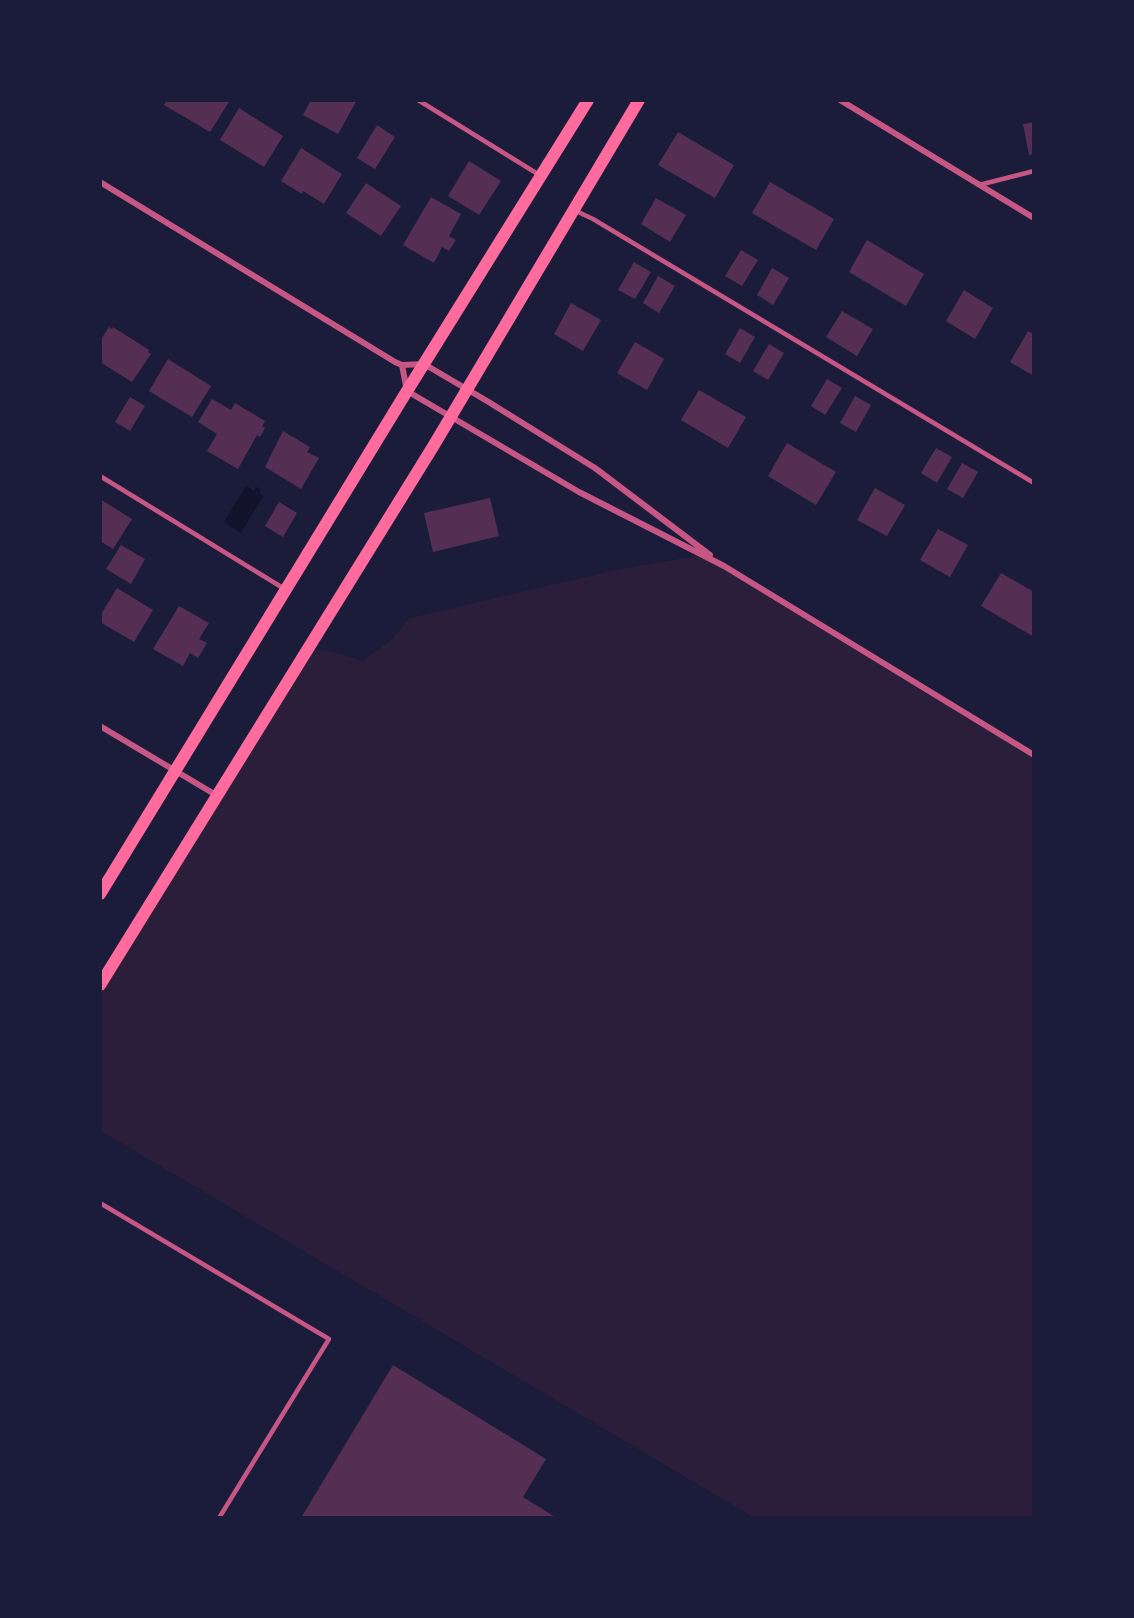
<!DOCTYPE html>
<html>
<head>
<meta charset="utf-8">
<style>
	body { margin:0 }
	#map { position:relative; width:1134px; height:1618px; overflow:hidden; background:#1b1b3a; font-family:Lato,sans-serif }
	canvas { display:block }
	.frame { position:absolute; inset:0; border:102px solid #1b1b3a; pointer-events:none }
</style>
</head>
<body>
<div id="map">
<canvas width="1134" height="1618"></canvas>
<div class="frame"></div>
</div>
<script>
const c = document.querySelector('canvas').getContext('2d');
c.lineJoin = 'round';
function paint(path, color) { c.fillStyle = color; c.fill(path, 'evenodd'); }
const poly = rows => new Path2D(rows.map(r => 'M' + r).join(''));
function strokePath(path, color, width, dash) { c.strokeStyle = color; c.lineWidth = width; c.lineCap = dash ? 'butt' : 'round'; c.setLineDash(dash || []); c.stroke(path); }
paint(poly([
	[702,555,1033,755,1033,1517,753,1517,101,1131,100,985,310,648,334,652,363,661,390,641,410,618,620,569]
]), '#2a1e3b');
paint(poly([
	[246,486,254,490,256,487,261,490,259,493,263,496,241,533,224,522]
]), '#12122b');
paint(poly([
	[167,100,226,100,229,102,210,132,164,105],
	[311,100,357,100,338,134,303,115],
	[239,108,283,136,264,167,220,140],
	[1034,122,1034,154,1029,155,1023,124],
	[377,125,395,137,375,169,357,158],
	[678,132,734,165,715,198,658,165],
	[301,148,342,174,324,204,303,191,302,194,281,181],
	[469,161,501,181,479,215,448,196],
	[770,182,834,219,816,250,752,213],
	[366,183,401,206,381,236,346,213],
	[431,197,461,214,449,236,456,240,449,251,442,247,434,263,403,245],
	[656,198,686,215,670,242,641,224],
	[867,240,924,274,906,306,849,272],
	[741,250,758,260,742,286,725,276],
	[634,262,651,272,635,299,618,290],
	[772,268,789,278,773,305,757,295],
	[658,276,675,286,659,313,643,303],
	[964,290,993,308,975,339,946,321],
	[571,303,601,320,583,351,554,334],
	[842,311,873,329,857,356,826,337],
	[109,327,112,329,113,327,149,350,148,352,151,354,132,382,100,362,100,341],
	[740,328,755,337,740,363,725,354],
	[1028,331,1034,334,1034,376,1010,362],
	[635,342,664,359,647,390,617,373],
	[769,344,784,353,768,380,753,371],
	[168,359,211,386,192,417,149,391],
	[827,379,842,388,825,415,811,406],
	[699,390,746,417,728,448,681,420],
	[855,396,871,405,856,432,840,423],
	[130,397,145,406,130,431,115,422],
	[212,399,231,410,235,403,265,421,262,426,265,428,260,437,257,435,238,469,207,451,217,434,198,422],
	[283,431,310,447,307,452,319,458,301,489,265,467],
	[787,443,836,472,816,505,768,476],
	[936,448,952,457,937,483,921,473],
	[962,463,978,472,963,498,947,489],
	[875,488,905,505,887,536,857,520],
	[490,498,499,536,433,552,424,513],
	[100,499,132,519,113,549,100,541],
	[279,502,297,513,283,537,265,526],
	[938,529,968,545,950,577,920,560],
	[121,545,145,559,131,584,106,569],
	[1001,573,1034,592,1034,637,981,606],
	[117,588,153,610,134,642,100,622,100,616],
	[179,606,209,623,199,639,207,643,198,658,190,653,183,666,153,649],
	[393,1365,546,1459,523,1497,557,1518,301,1518]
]), '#542f53');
strokePath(poly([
	[418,100,541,176],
	[979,185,1034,171],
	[574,210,593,219,1034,483],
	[100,476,283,588],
	[100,1203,329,1339,219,1518]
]), '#c65784', 4.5);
strokePath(poly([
	[840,100,1034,218],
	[100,182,395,362,402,365,424,364,487,401,595,468,710,555],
	[402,365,407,391,579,492,724,566,1034,755],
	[100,726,216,795]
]), '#c65784', 6);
strokePath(poly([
	[100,894,407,391,588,100],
	[100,985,434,445,639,100]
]), '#ff6b9d', 12);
</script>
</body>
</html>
